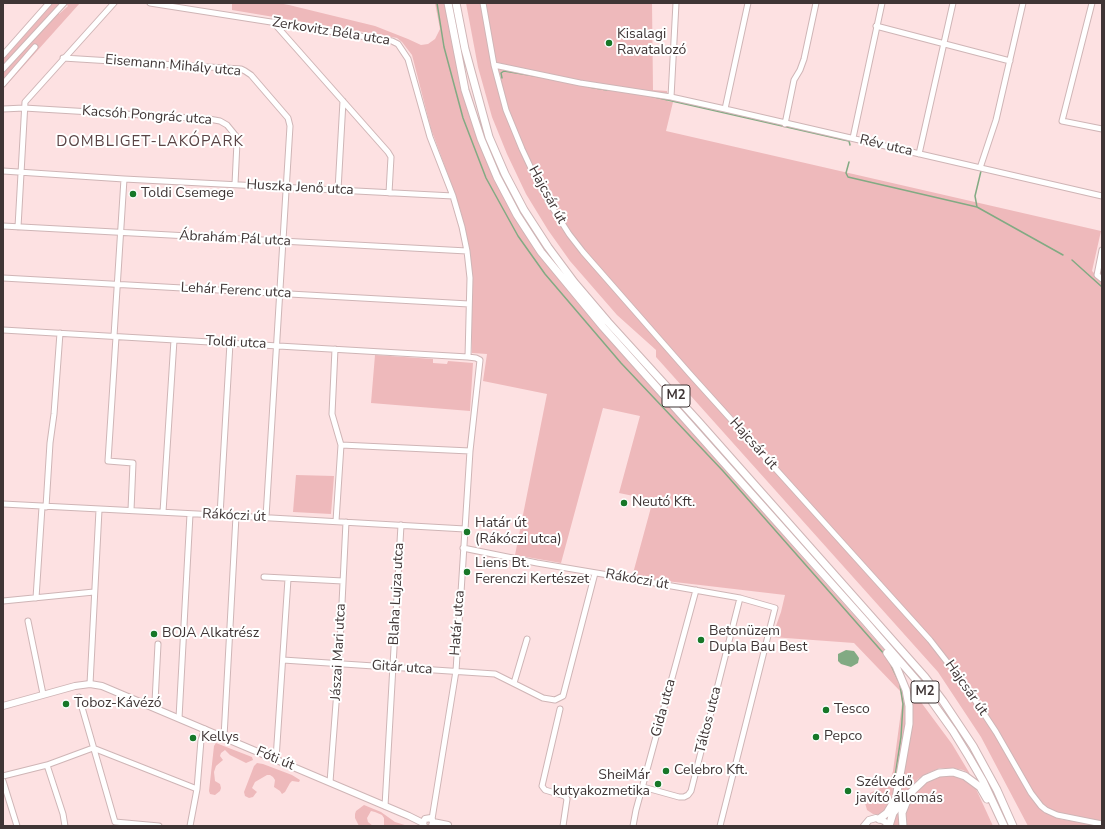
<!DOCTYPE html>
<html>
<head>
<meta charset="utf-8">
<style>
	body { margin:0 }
	#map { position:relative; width:1105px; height:829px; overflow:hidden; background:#fde1e2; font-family:"Nunito Sans",sans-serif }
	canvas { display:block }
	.frame { position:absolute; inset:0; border:4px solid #3f3535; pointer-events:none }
</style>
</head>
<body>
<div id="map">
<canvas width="1105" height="829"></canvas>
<div class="frame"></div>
</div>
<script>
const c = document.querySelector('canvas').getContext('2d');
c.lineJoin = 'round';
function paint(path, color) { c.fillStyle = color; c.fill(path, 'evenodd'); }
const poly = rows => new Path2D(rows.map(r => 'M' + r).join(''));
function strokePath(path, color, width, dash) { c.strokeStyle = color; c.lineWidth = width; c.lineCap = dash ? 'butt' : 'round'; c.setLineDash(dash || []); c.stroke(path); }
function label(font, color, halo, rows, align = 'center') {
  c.font = font + ' "Nunito Sans",sans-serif'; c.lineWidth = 4; c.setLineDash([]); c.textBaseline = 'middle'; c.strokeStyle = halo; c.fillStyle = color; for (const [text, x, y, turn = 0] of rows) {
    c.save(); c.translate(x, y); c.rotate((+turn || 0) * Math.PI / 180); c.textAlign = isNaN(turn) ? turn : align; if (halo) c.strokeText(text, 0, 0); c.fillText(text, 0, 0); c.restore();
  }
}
paint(poly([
	[52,3,60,3,3,66,3,58],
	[67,3,80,3,3,89,3,73,57,12,59,14,68,6,66,4],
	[232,3,278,3,289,5,375,26,408,39,421,45,428,44,435,39,440,29,435,3,446,3,464,90,515,215,627,359,888,654,896,671,905,698,906,720,905,735,892,801,882,814,873,814,867,810,865,803,865,799,870,793,887,785,890,781,893,771,902,704,900,691,854,643,772,637,781,612,785,595,632,577,653,500,619,493,640,416,603,408,561,563,515,555,547,394,483,381,487,354,472,353,472,279,470,251,465,228,455,194,431,129,412,55,402,42,397,38,370,33,232,10],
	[466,3,652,3,653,90,667,91,667,101,673,102,666,131,1101,231,1092,271,1102,281,1102,822,1061,814,1045,807,1033,792,995,726,991,729,1040,807,1045,812,1060,819,1100,826,1028,826,981,737,938,672,656,357,656,350,617,315,570,261,548,230,526,194,507,154,492,117,478,67],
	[375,355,433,359,433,363,447,364,448,361,473,363,470,411,371,403],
	[296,475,334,476,331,514,293,512],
	[906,682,952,744,970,774,963,770,952,768,940,768,928,773,918,779,894,809,905,768,909,743],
	[216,743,252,757,253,760,246,763,230,755,225,750,221,753,220,756,223,760,216,766,214,772,215,781,220,784,221,788,220,791,215,795,210,794,209,791,214,746],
	[257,763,263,764,292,775,300,780,299,782,292,781,290,783,285,792,282,794,280,791,274,787,275,780,273,777,270,775,267,775,255,782,252,788,257,792,256,793,253,797,249,798,245,796,244,792,254,766],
	[950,774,963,778,976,789,993,826,893,826,894,817,914,791,935,776],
	[364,805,381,812,395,822,408,826,384,826,384,818,382,815,375,812,371,811,367,818,368,822,373,826,359,826,355,818,355,814,356,811]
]), '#eeb9bb');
paint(poly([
	[846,650,854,651,857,655,859,658,858,663,851,667,841,664,838,661,838,654]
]), '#82aa83');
strokePath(poly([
	[437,3,444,47,463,118,486,178,518,236,545,274,621,363,723,471,885,655],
	[502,78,501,73,504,71,541,77],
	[588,86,589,87,607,90],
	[650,96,844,140,849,141,850,145],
	[849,162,846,173,848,177,977,207,1063,255],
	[977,207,975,196,981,171],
	[1072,260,1102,287],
	[890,663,898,680],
	[894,783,901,737,903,704,900,685]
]), '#82aa83', 1.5);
const minor = poly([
	[150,3,392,41,398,44,408,59,430,137,453,196,462,227,467,251,470,278,468,357],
	[483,3,494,65,506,110,522,149,537,181,552,207,569,234,583,252,690,374,930,640,965,685,996,732,1031,793,1041,806,1046,810,1057,815,1102,824],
	[1092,3,1062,121,1102,129],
	[273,22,388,152,391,157,389,193],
	[876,26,1010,61],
	[3,55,49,3],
	[63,58,241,69,245,71,251,75,288,118,290,126,266,517],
	[494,65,580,83,671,97,725,109,1102,196],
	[3,69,64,3],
	[3,84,35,47],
	[671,97,676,3],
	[3,109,24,108,209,119,220,121,227,125,236,136,237,142,235,184],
	[725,109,748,3],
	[785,124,794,80,800,70,804,59,816,3],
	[853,138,882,3],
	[919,154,953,3],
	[980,168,996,120,1023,3],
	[3,171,124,179,453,196],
	[338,190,343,101],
	[3,226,467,251],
	[18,227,25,102,114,3],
	[1102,250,1097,275,1102,279],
	[3,278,469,304],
	[3,330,468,357,476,358,480,360,470,451,456,671,432,819],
	[114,336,124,179],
	[116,337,108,461,133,463,131,510],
	[335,349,332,414,341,445,336,521],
	[341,445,470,451],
	[3,504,236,516,465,529],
	[46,507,50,443,54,414,60,333],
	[163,512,174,340],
	[220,515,230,343],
	[463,548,537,563,626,578,740,598,775,608,720,826],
	[264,577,343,581],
	[36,598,42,507],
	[3,601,94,592],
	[28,621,43,694],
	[283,660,495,674,543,698,555,700,563,696,595,573],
	[514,683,527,639],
	[90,684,99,510],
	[79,697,115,822,159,826],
	[153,707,155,702,158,644],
	[560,709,542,786,545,790,565,796,567,799,563,826],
	[179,718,190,514],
	[224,737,236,516],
	[276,759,288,579],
	[47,765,63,814,65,826],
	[3,776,47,765,93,748,197,789],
	[3,781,17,826],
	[330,782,339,664,346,522],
	[643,787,679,797,684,797,688,795,691,791,740,598],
	[385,806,401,525],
	[190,826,197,789,201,740,205,729],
	[633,826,636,810,696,590]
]);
const major = poly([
	[3,706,75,686,90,684,102,686,409,816,423,823,424,826],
	[433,822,448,825],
	[423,823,425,819,431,818,433,822,432,826],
	[864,826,869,820,876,818,884,821,889,826]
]);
const highway = poly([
	[448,3,465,90,481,139,497,177,517,215,541,252,603,327,865,621,918,682,953,731,969,757,983,781,1004,826],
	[456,3,465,49,489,137,505,174,524,210,548,247,574,282,608,322,699,422,925,677,943,701,973,746,997,790,1013,826],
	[879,819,887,813,896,798,909,724,909,706,906,690,896,666,887,653],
	[889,826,893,813,906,797,925,779,939,773,953,772,965,776,980,787,987,799],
	[903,826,902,813,908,798]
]);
strokePath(minor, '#cfb5b6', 7);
strokePath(major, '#cfb5b6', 8);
strokePath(highway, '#cfb5b6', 9);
strokePath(minor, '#fff', 5);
strokePath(major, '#fff', 6);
strokePath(highway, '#fff', 7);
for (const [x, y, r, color] of [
	[609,43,4,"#177728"],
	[133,194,4,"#177728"],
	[624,503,4,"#177728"],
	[467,532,4,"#177728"],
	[467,572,4,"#177728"],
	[154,634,4,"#177728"],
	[701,640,4,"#177728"],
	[66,704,4,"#177728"],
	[826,710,4,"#177728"],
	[816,737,4,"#177728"],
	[193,738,4,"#177728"],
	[666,771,4,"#177728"],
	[658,784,4,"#177728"],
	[848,791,4,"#177728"]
]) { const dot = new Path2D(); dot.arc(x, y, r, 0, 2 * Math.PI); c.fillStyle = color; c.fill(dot); strokePath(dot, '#fff', 1.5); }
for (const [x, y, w] of [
	[676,396,28],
	[925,692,28]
]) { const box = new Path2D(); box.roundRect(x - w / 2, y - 11, w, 22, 3); c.fillStyle = '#fff'; c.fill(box); strokePath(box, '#3f3535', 1); }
label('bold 13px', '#3f3535', null, [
	["M2",676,396],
	["M2",925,692]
]);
label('14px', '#3f3535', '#fff', [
	["Zerkovitz Béla utca",331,32,9],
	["Eisemann Mihály utca",173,66,5],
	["Kacsóh Pongrác utca",147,116,4],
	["Rév utca",886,146,13],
	["Huszka Jenő utca",300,188,3],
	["Hajcsár út",547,195,61],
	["Ábrahám Pál utca",235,239,3],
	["Lehár Ferenc utca",236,291,3],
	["Toldi utca",236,343,3],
	["Hajcsár út",753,444,48],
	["Rákóczi út",234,516,3],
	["Rákóczi út",637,580,10],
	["Blaha Lujza utca",397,594,-87],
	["Határ utca",458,623,-86],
	["Jászai Mari utca",339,652,-87],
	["Gitár utca",402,668,4],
	["Hajcsár út",966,688,55],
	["Gida utca",664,708,-75],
	["Táltos utca",709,720,-76],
	["Fóti út",275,759,23]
]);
label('14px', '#3f3535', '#fff', [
	["Kisalagi",617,35],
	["Ravatalozó",617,51],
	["Toldi Csemege",141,194],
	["Neutó Kft.",632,503],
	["Határ út",475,524],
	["(Rákóczi utca)",475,540],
	["Liens Bt.",475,564],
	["Ferenczi Kertészet",475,580],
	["Betonüzem",709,632],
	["Dupla Bau Best",709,648],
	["BOJA Alkatrész",162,634],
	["Toboz-Kávézó",74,704],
	["Tesco",834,710],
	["Pepco",824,737],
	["Kellys",201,738],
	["Celebro Kft.",674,771],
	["SheiMár",650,776,"right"],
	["kutyakozmetika",650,792,"right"],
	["Szélvédő",856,783],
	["javító állomás",856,799]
], 'left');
c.letterSpacing = '1px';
label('15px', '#5a4445', '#fff', [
	["DOMBLIGET-LAKÓPARK",150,142]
]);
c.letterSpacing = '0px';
</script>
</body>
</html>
